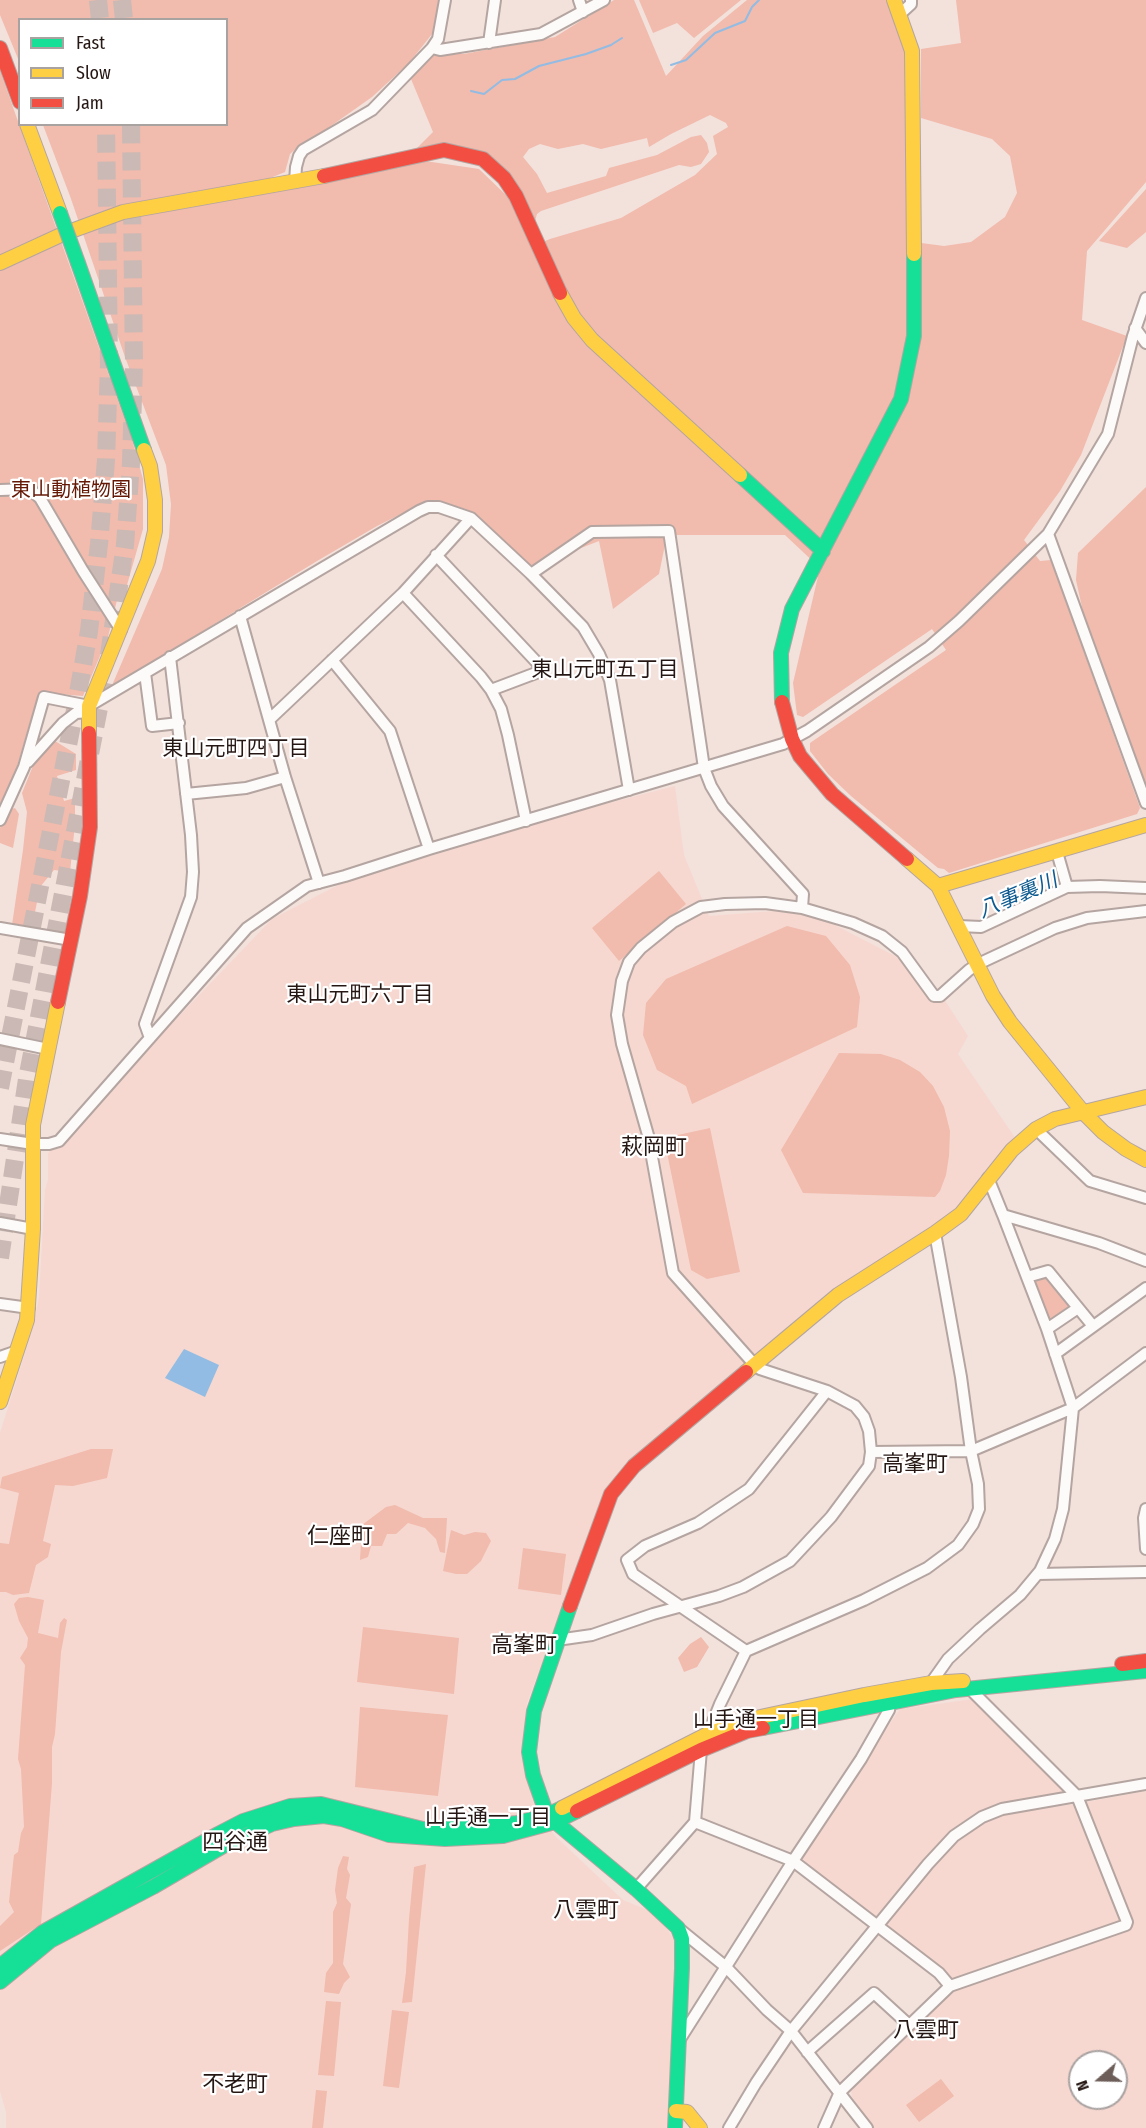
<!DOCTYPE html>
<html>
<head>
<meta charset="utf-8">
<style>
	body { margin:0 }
	#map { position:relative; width:1146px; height:2128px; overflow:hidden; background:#f3e1dc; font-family:"Fira Sans Condensed",sans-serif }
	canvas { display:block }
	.legend { position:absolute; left:18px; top:18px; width:210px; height:108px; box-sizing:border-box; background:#fff; border:2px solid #a8a2a1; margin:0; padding:8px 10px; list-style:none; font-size:18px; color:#251713 }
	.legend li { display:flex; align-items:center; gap:12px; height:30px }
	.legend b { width:30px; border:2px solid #a8a2a1 }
	.north { position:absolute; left:1068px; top:2050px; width:60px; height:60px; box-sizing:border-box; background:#fff; border:2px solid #a8a2a1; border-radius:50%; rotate:250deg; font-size:16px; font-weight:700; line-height:24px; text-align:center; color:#251713 }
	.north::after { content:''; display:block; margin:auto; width:21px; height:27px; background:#6d5e59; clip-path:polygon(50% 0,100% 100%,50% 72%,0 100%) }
</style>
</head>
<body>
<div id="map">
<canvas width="1146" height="2128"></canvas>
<ul class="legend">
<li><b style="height:8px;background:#16e098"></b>Fast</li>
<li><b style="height:8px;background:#ffcf43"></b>Slow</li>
<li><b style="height:8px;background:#f24e42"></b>Jam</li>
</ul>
<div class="north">N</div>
</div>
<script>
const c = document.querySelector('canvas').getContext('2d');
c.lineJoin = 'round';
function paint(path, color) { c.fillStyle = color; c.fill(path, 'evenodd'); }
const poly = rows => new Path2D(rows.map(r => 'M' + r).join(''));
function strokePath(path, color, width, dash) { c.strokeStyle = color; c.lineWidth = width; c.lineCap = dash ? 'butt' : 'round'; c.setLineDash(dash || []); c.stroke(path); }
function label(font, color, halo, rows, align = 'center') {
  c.font = font + ' "Fira Sans Condensed","Noto Sans JP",sans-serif'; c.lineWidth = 4.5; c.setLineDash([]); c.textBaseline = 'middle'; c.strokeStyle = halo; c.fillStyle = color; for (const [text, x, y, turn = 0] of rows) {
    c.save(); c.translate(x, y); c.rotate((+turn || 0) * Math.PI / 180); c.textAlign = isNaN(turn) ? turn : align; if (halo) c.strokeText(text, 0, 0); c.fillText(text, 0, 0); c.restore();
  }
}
paint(poly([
	[675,786,684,855,709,916,788,910,825,920,895,956,942,996,968,1036,958,1054,1016,1139,960,1207,941,1223,845,1284,745,1364,633,1460,587,1539,527,1703,523,1748,534,1806,555,1836,623,1900,650,1911,663,1922,676,1943,668,2128,6,2128,6,2112,0,2091,0,1433,34,1324,39,1297,45,1190,48,1180,48,1153,272,919,344,882,582,810],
	[974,1699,1070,1797,970,1820,873,1926,796,1865,848,1784,900,1709],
	[1146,1791,1146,2128,874,2128,852,2097,851,2090,954,1991,954,1982,880,1930,937,1863,952,1841,984,1819,1010,1812,1075,1804],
	[1080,2062,1116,2062,1116,2098,1080,2098]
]), '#f6d8d0');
paint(poly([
	[0,0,438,0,436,29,409,63,372,97,304,145,302,143,290,154,285,172,238,191,257,190,425,161,479,169,509,198,533,246,550,239,621,218,695,175,717,154,713,136,728,127,726,123,710,115,671,134,649,147,647,138,601,149,583,144,558,149,540,144,529,149,523,157,537,174,547,193,606,176,609,168,657,155,691,137,701,135,707,143,709,152,701,164,691,167,679,165,541,211,537,214,535,221,520,191,482,154,413,152,433,132,411,79,412,74,434,53,464,54,555,37,614,0,634,0,666,76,703,36,747,0,889,0,905,53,907,101,906,241,944,246,971,242,1005,217,1017,193,1010,156,992,139,921,118,921,49,961,43,956,0,1146,0,1146,182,1087,251,1082,320,1127,336,1081,455,1060,491,1024,540,1040,561,1051,560,1140,808,1137,814,949,873,944,869,938,868,851,796,828,774,810,751,810,743,946,650,932,629,803,717,797,715,793,683,820,568,785,535,667,535,659,574,613,609,599,541,530,568,469,511,429,500,377,526,317,561,131,675,110,690,162,569,169,537,171,504,166,465,125,357,70,196,43,125,226,124,226,20,20,20,19,61,0,15],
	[639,0,741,0,694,38,677,23,653,33],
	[0,71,132,440,143,479,143,529,125,592,117,600,108,637,83,696,47,693,38,695,16,770,0,804],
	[1146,189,1146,232,1127,248,1099,241],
	[1146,487,1146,789,1084,616,1076,580,1078,553],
	[55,741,76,754,76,770,57,776,64,801,75,798,75,824,70,872,54,870,40,887,32,927,12,925,23,850,27,812,22,793,33,766],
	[15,808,19,814,13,848,0,843,0,828,11,809],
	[659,871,686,904,619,961,592,928],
	[787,926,826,936,850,965,860,997,857,1027,692,1104,686,1086,657,1070,643,1035,646,1003,666,979],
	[839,1053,881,1054,900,1060,920,1072,933,1086,944,1107,950,1131,949,1156,946,1175,940,1191,935,1197,803,1193,781,1150],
	[710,1128,740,1272,707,1279,691,1270,664,1138],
	[1045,1275,1074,1307,1050,1321,1047,1319,1033,1282,1035,1278],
	[91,1449,113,1449,107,1478,73,1486,55,1485,43,1541,51,1544,48,1557,36,1565,29,1593,13,1595,6,1592,0,1592,0,1543,9,1544,19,1493,0,1488,2,1477],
	[395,1505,423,1518,447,1518,445,1553,440,1552,436,1539,425,1528,408,1523,396,1534,387,1534,382,1546,371,1546,368,1557,360,1560,362,1525,386,1507],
	[451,1530,464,1535,475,1532,486,1533,491,1541,481,1561,467,1574,456,1574,443,1571],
	[523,1548,566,1554,561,1595,518,1589],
	[28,1597,44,1600,38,1633,58,1638,60,1623,64,1618,67,1620,61,1652,55,1734,52,1747,52,1783,41,1924,0,1951,0,1926,14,1912,9,1902,14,1855,18,1852,21,1833,24,1827,21,1769,18,1759,25,1665,20,1658,27,1647,28,1638,19,1621,14,1604,19,1598],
	[363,1627,459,1638,454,1694,357,1682],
	[701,1637,709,1647,697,1667,684,1672,678,1658,690,1644],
	[360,1707,448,1715,438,1796,355,1787],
	[343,1856,349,1857,347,1869,350,1875,346,1898,351,1904,343,1964,350,1977,344,1983,339,1994,324,1992,326,1973,333,1963,333,1912,337,1903,335,1890,338,1868],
	[426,1864,412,2002,402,2003,406,1972,409,1919,414,1867],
	[326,2001,341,2002,334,2076,318,2075],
	[392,2010,409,2012,399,2088,383,2086],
	[941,2079,954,2096,919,2122,906,2105],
	[316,2090,327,2091,323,2128,312,2128]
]), '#f1bbad');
paint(poly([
	[184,1349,219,1365,205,1397,165,1378]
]), '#92bce3');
strokePath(poly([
	[671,65,686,60,715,33,745,21,752,7,759,0],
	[471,91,484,94,502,80,515,79,539,66,586,54,611,45,622,38]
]), '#92bce3', 2);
strokePath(poly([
	[98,0,100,20],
	[122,0,124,20],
	[109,655,125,545,131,463,134,364,131,124],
	[0,1088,75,710,89,631,99,544,106,460,109,364,106,124],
	[0,1258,27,1079,104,682]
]), '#cab9b4', 18, [18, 9]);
const street = poly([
	[579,0,583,12],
	[900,14,911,4,911,0],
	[489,43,495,0],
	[432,48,440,50,541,34,604,0],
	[295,182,296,167,299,156,303,150,372,110,432,48,438,39,445,0],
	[1135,328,1146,343],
	[0,490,30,489,40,498,83,571,121,630],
	[1048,534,1146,803],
	[436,555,544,670,491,690],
	[531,574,583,627,599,654,610,680,629,790],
	[403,593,481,677,491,690,501,709,508,735,526,821],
	[240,616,285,777,319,883],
	[332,660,390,731,429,849],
	[145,673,152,726,179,723],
	[270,719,403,593,471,518],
	[28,762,63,723,76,713,89,712],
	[186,794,246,788,285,777],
	[0,820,24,767,44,697,89,706,419,511,428,507,439,507,471,518,531,574,592,532,669,531,704,768,711,786,723,806,803,894,802,908,765,903,725,904,701,907,673,922,641,948,629,962,622,981,617,1015,622,1044,648,1135,673,1273,754,1364,760,1369,827,1391,855,1406,864,1417,869,1431,871,1452,971,1451,1073,1408,1146,1353],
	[1067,887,1100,886,1146,888],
	[802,908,853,923,882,936,902,952,934,996,940,996,969,970,978,964,1055,928,1087,918,1146,911],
	[959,926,981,927,1067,887,1057,852],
	[0,928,71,940],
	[150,1038,145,1024,191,897,193,872,191,835,170,657],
	[0,1039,48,1049],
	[1036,1129,1090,1181,1146,1198],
	[0,1139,33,1144,49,1144,59,1141,247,928,307,886,345,876,429,849,783,744,807,731,929,647,959,621,1048,534,1108,434,1133,336,1146,298],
	[988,1178,1003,1215,1099,1243,1146,1261],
	[0,1223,33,1229],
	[1027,1277,1048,1271,1093,1326],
	[0,1304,29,1308],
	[1047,1329,1078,1308],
	[1055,1354,1146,1288],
	[0,1357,17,1351],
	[1146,1509,1144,1518,1146,1549],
	[1038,1574,1146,1572],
	[557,1640,592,1635,653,1614,719,1596,743,1587,790,1561,831,1517,869,1466,871,1452],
	[746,1651,864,1600,927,1568,958,1545,973,1524,979,1509,978,1484,971,1451,961,1377,935,1233],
	[931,1683,948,1659,980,1629,1020,1595,1040,1571,1055,1539,1063,1509,1073,1408,1047,1329,1003,1215],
	[708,1734,720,1704,746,1651,633,1574,627,1560,645,1546,698,1523,749,1489,827,1391],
	[695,1822,793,1861,939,1973,950,1986],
	[636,1889,695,1822,701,1750],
	[678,1928,726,1967,767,2010,791,2031,867,2128],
	[680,2039,793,1861,861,1759,889,1710,890,1703],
	[807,2052,874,1993,909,2025],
	[729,2128,756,2083,791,2031,928,1864,954,1836,982,1817,1002,1809,1146,1784],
	[824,2128,840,2092,950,1986,1126,1925,1127,1922,1077,1796,969,1688]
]);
const fast = poly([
	[78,263,144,450],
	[740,475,823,551],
	[782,702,781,653,792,609,901,399,914,336,914,254],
	[570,1606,534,1711,529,1752,533,1775,547,1815,636,1889,678,1928,682,1939,682,1968,675,2128],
	[763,1728,956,1690,1146,1671],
	[0,1966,43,1932,218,1834,243,1821,290,1806,321,1804,423,1829,466,1828,517,1823,547,1815,562,1808],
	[0,1982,50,1941,153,1887,225,1845,272,1824,294,1819,324,1816,342,1819,389,1835,445,1839,503,1836,555,1822,577,1811]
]);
const slow = poly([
	[894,0,912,51,914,254],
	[27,124,60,213],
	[0,263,63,234,123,212,324,176],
	[560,293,574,318,592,340,740,475],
	[89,733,89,706,148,561,155,531,155,500,150,466,144,450],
	[907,859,938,886,993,996,1010,1022,1083,1112,1103,1132,1126,1149,1146,1160],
	[938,886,1146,825],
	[746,1372,838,1295,935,1233,961,1214,1012,1150,1036,1129,1055,1119,1146,1097],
	[0,1402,27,1320,33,1229,33,1125,58,1002],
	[562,1808,708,1734,746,1720,864,1695,931,1683,963,1681],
	[676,2111,687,2112,700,2128]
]);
const jam = poly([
	[0,48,20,102],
	[324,176,444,150,483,159,504,178,516,196,560,293],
	[782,702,792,739,800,756,832,794,907,859],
	[58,1002,80,896,90,827,89,733],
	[570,1606,611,1494,634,1466,746,1372],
	[1122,1664,1146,1661],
	[577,1811,701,1750,747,1731,763,1728]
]);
strokePath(street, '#b4a5a1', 14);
strokePath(fast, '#b4a5a1', 16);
strokePath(slow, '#b4a5a1', 16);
strokePath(jam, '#b4a5a1', 16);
strokePath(street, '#fdfafa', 10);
strokePath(fast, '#16e098', 14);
strokePath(slow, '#ffcf43', 14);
strokePath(jam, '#f24e42', 14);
const fastBridge = poly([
	[60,213,78,263]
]);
strokePath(fastBridge, '#b4a5a1', 16, []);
strokePath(fastBridge, '#16e098', 14);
label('20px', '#641805', '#fff', [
	["東山動植物園",71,490]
]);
label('21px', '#251713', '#fff', [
	["東山元町五丁目",605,670],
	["東山元町四丁目",236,749],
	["東山元町六丁目",360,995],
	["山手通一丁目",756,1720],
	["山手通一丁目",488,1818]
]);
label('italic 21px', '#0d5a90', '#fff', [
	["八事裏川",1018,896,-23]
]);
label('22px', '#251713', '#fff', [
	["萩岡町",654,1148],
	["高峯町",915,1465],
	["仁座町",340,1537],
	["高峯町",524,1646],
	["四谷通",235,1843],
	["八雲町",586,1911],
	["八雲町",926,2031],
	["不老町",235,2085]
]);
</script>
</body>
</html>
